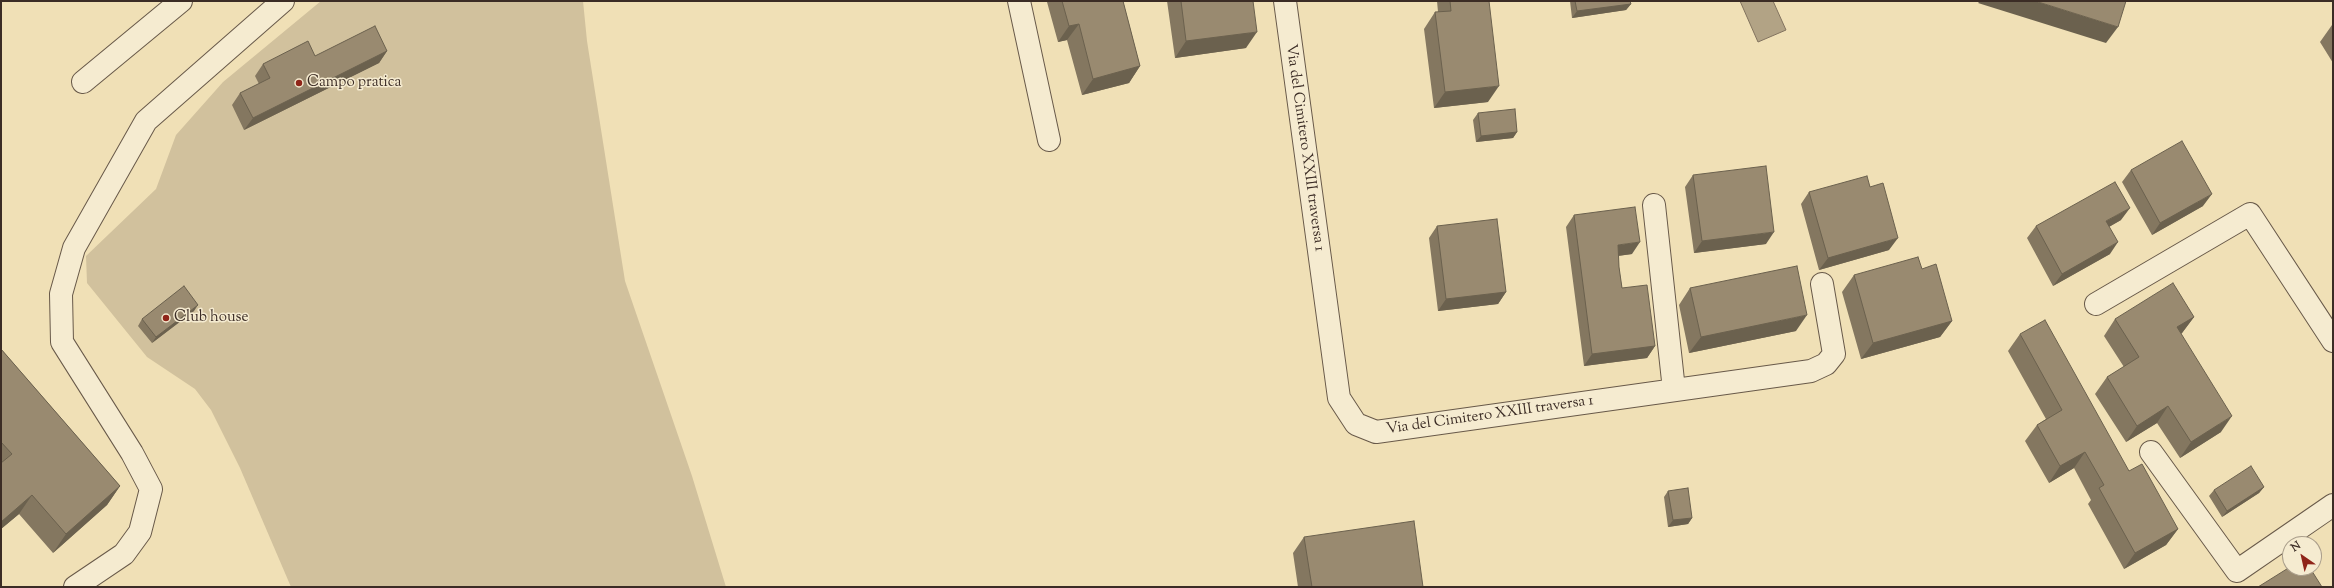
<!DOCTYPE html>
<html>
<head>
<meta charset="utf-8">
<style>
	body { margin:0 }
	#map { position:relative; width:2334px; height:588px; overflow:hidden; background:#f0e0b6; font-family:"Sorts Mill Goudy",serif }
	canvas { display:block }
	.frame { position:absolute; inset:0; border:2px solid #3b2c25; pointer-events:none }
	.north { position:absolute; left:2282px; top:536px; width:40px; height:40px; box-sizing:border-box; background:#f5ebd0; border:1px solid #ab9f8c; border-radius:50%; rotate:326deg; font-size:11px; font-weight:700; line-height:16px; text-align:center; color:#3b2c25 }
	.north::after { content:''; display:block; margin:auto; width:14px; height:18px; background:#8f2418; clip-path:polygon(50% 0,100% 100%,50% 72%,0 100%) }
</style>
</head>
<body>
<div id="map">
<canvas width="2334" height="588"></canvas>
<div class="frame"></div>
<div class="north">N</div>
</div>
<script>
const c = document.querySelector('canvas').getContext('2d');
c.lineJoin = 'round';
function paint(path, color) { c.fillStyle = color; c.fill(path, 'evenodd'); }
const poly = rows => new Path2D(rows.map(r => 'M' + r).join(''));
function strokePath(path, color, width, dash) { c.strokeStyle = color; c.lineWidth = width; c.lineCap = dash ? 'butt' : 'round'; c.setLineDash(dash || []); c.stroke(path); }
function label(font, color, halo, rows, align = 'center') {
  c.font = font + ' "Sorts Mill Goudy",serif'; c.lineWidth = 3; c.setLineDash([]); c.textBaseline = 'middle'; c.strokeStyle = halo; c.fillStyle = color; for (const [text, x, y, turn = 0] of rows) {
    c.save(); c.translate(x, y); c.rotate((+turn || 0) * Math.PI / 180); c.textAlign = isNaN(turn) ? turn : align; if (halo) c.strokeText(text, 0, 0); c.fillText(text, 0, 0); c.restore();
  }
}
paint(poly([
	[321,1,583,1,587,41,625,281,692,476,726,587,291,587,240,468,211,410,195,389,147,357,87,283,86,256,156,189,176,135,223,82]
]), '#d1c19d');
const water = poly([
	[1740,1,1773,1,1786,30,1758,42,1740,1]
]);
paint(water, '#b2a385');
strokePath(water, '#82735f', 1);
const minor = poly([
	[1019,1,1049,140],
	[1285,1,1339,398,1356,424,1376,432,1811,371,1826,364,1834,354,1822,284],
	[83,82,181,1],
	[1654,205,1674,390],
	[2096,304,2250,214,2333,341],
	[2151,452,2237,571,2333,505],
	[75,587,124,554,140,532,151,489,132,453,62,342,61,294,74,248,146,121,283,1]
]);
strokePath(minor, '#685949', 24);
strokePath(minor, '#f5ebd0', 22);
paint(poly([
	[1047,1,1123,1,1140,66,1129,83,1082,95,1067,40,1058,42,1047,2],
	[1167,1,1253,1,1246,48,1175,58],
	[1437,1,1489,1,1488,102,1434,108,1424,29,1435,12,1438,12],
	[1570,1,1630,1,1631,4,1626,10,1572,18],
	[2332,25,2333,25,2333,63,2320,42],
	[387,51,379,63,244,130,232,105,240,93,259,84,255,76,263,64,315,56],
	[1478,113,1517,132,1513,138,1476,142,1473,120],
	[2131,170,2203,206,2152,235,2122,182],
	[1693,175,1766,244,1694,253,1685,187],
	[1870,187,1889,250,1819,270,1801,204,1809,192],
	[1574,215,1632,254,1618,256,1619,267,1622,288,1655,346,1647,358,1584,366,1566,227],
	[2121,220,2109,227,2110,254,2053,286,2027,238,2036,226],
	[1437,226,1506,292,1498,304,1438,311,1429,238],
	[1854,275,1952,321,1940,337,1861,359,1842,292],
	[1690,288,1796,331,1689,353,1679,305],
	[194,311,152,343,138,326,142,319],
	[2194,317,2182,333,2181,334,2221,432,2180,458,2157,423,2126,442,2095,394,2107,377,2124,367,2104,336,2115,319],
	[2020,334,2129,471,2178,529,2166,545,2124,569,2088,504,2091,500,2074,468,2049,483,2025,441,2037,425,2046,419,2008,351],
	[1,349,120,486,107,505,53,553,19,514,1,529],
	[2264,487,2259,493,2222,517,2209,496,2214,490],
	[1668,491,1692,518,1688,524,1668,527,1664,497],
	[1304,537,1423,587,1298,587,1293,553]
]), '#847760');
paint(poly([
	[1980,1,2035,1,2118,27,2106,43,1978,3],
	[1631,4,1626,10,1572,18,1577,11],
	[1079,24,1067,40,1058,42,1069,26],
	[1257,32,1246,48,1175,58,1186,41],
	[387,51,379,63,244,130,253,118],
	[1140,66,1129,83,1082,95,1093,79],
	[1499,86,1488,102,1434,108,1445,92],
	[1517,132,1513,138,1476,142,1481,136],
	[2212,194,2203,206,2152,235,2160,223],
	[2130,208,2121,220,2098,233,2106,221],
	[1774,232,1766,244,1694,253,1702,241],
	[1898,238,1889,250,1819,270,1828,258],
	[1640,242,1632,254,1609,257,1618,245],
	[2118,242,2110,254,2053,286,2062,274],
	[1506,292,1498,304,1438,311,1446,299],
	[198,305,194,311,152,343,156,337],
	[1807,315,1796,331,1689,353,1701,337],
	[2194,317,2182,333,2165,344,2177,327],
	[1952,321,1940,337,1861,359,1873,343],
	[1655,346,1647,358,1584,366,1592,354],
	[2168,406,2157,423,2126,442,2137,426],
	[2232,416,2221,432,2180,458,2191,442],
	[2085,452,2074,468,2049,483,2060,466],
	[120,486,107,505,53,553,66,534],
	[2264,487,2259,493,2222,517,2227,511],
	[32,495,19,514,1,529,1,522],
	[1692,518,1688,524,1668,527,1673,520],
	[2178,529,2166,545,2124,569,2135,553]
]), '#6b614e');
const building = poly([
	[1062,1,1123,1,1140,66,1093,79,1079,24,1069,26,1062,1],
	[1181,1,1253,1,1257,32,1186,41,1181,1],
	[1450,1,1489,1,1499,86,1445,92,1435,12,1451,11,1450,1],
	[1575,1,1630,1,1631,4,1577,11,1575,1],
	[2035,1,2126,1,2118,27,2035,1],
	[375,26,387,51,253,118,240,93,270,78,263,64,308,41,315,56,375,26],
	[1515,109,1517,132,1481,136,1478,113,1515,109],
	[2182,141,2212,194,2160,223,2131,170,2182,141],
	[1766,166,1774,232,1702,241,1693,175,1766,166],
	[1867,176,1870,187,1883,183,1898,238,1828,258,1809,192,1867,176],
	[2115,182,2130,208,2106,221,2118,242,2062,274,2036,226,2115,182],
	[1635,207,1640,242,1618,245,1619,267,1622,288,1647,285,1655,346,1592,354,1574,215,1635,207],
	[1497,219,1506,292,1446,299,1437,226,1497,219],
	[1918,257,1922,269,1936,264,1952,321,1873,343,1854,275,1918,257],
	[1797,266,1807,315,1701,337,1690,288,1797,266],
	[2173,283,2194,317,2177,327,2232,416,2191,442,2168,406,2137,426,2107,377,2139,357,2115,319,2173,283],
	[184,286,198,305,156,337,142,319,184,286],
	[2045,320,2129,471,2142,464,2178,529,2135,553,2099,488,2104,485,2085,452,2060,466,2037,425,2062,410,2020,334,2045,320],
	[1,349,120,486,66,534,32,495,1,522,1,463,12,454,1,442,1,349],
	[2251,466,2264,487,2227,511,2214,490,2251,466],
	[1688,488,1692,518,1673,520,1668,491,1688,488],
	[1414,521,1423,587,1312,587,1304,537,1414,521],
	[2290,567,2290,568,2310,568,2322,587,2258,587,2290,567]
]);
paint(building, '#998a70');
strokePath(building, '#6b614e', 1);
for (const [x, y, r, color] of [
	[299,83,4,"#8f2418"],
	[166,318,4,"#8f2418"]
]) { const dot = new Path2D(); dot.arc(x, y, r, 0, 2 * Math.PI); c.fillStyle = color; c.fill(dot); strokePath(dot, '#f5ebd0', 1.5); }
label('15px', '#3b2c25', '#f5ebd0', [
	["Campo pratica",307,83],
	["Club house",174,318]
], 'left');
label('15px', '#3b2c25', '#f5ebd0', [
	["Via del Cimitero XXIII traversa 1",1304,148,82],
	["Via del Cimitero XXIII traversa 1",1490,416,-8]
]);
</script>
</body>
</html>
